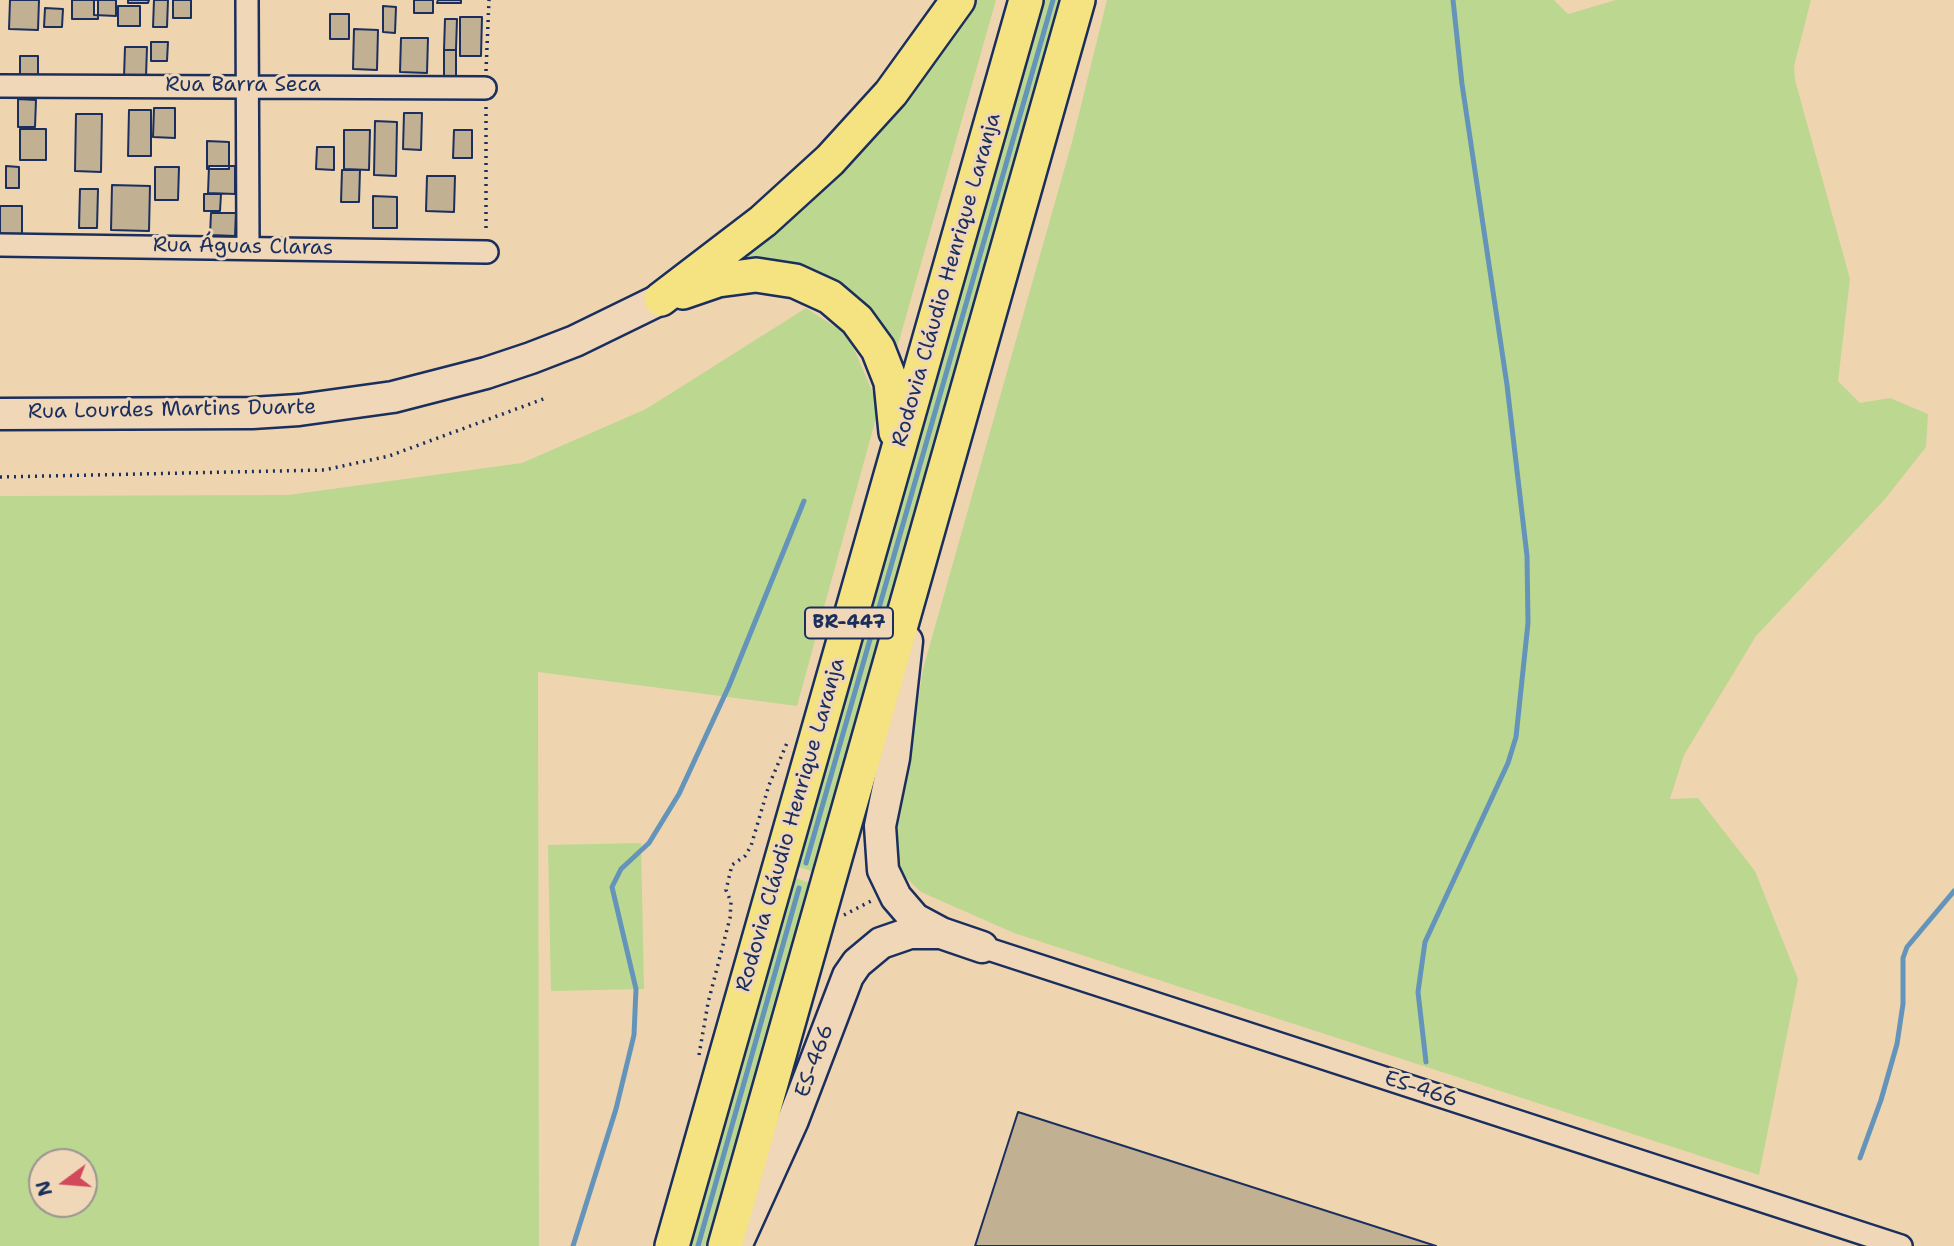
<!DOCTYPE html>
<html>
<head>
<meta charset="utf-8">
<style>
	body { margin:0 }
	#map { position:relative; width:1954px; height:1246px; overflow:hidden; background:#eed5b0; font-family:"Shantell Sans",sans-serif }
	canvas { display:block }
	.north { position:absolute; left:28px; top:1148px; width:70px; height:70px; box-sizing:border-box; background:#efd7b7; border:2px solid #9a9493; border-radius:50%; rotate:254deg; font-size:19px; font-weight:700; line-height:28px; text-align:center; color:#1b2f5e }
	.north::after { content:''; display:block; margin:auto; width:24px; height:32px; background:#d1495b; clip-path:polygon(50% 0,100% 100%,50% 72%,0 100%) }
</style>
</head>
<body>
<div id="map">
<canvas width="1954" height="1246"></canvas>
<div class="north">N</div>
</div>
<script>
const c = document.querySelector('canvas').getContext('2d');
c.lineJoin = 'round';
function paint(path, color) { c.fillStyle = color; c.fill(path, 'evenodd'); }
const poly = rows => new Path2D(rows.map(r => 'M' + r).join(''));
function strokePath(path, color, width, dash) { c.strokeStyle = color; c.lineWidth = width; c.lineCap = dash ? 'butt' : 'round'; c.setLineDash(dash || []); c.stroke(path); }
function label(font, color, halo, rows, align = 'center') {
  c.font = font + ' "Shantell Sans",sans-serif'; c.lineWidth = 6; c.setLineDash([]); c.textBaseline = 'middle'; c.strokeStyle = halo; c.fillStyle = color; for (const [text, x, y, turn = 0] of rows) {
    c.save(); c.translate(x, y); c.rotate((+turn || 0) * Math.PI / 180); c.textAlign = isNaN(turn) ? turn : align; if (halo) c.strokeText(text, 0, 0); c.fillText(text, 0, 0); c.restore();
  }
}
paint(poly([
	[974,0,996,0,893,362,874,327,717,267],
	[1038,0,1070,0,821,874,792,865],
	[1107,0,1554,0,1568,14,1616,0,1811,0,1794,66,1795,80,1850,279,1838,381,1860,403,1890,398,1928,414,1926,447,1885,499,1756,636,1684,755,1670,799,1698,798,1755,871,1798,979,1759,1175,1014,933,921,892,899,871,895,862,893,833,903,796,923,669,1072,142],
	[806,308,848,335,879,407,797,706,538,672,539,1246,0,1246,0,496,288,495,522,463,646,409],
	[42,1162,84,1162,84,1204,42,1204],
	[641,843,644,989,551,991,548,845],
	[788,876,818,885,715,1246,683,1246]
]), '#bcd78f');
strokePath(poly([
	[806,863,1053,0],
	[1426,1062,1418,992,1425,942,1508,763,1516,737,1528,623,1527,556,1507,385,1462,84,1453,0],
	[1860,1158,1881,1100,1897,1044,1903,1004,1903,958,1907,947,1954,891],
	[573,1246,616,1109,634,1035,636,989,612,887,621,869,649,843,679,794,729,686,804,501],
	[698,1246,799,888]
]), '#6594ba', 5);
const building = poly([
	[10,0,39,0,38,30,9,29,10,0],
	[72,0,98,0,98,19,72,19,72,0],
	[94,0,116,0,116,16,94,15,94,0],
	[128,0,149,0,148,3,128,3,128,0],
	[154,0,168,0,167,27,153,27,154,0],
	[173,0,191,0,191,18,173,18,173,0],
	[414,0,433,0,433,13,414,13,414,0],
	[438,0,461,0,461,3,437,3,438,0],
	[118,6,140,6,140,26,118,26,118,6],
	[383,6,396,7,395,33,383,32,383,6],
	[45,8,63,9,62,27,44,27,45,8],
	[330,14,349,14,349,39,330,39,330,14],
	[460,17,482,17,481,56,460,56,460,17],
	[445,19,457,19,456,50,444,50,445,19],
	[354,29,378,30,377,70,353,69,354,29],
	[401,38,428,38,427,73,400,72,401,38],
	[151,42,168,42,167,61,151,61,151,42],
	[125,47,147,47,146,77,124,77,125,47],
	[444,50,456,50,456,81,444,81,444,50],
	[20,56,38,56,38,78,20,78,20,56],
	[18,99,36,100,35,127,18,127,18,99],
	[154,108,175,108,175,138,153,137,154,108],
	[129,110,151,110,151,156,128,156,129,110],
	[404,113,422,113,421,150,403,149,404,113],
	[76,114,102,114,101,172,75,171,76,114],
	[375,121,397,122,396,176,374,175,375,121],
	[20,129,46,129,46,160,20,160,20,129],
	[344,130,370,130,369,170,344,169,344,130],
	[454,130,472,130,472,158,453,158,454,130],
	[207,141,229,142,229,169,207,169,207,141],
	[317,147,334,147,334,170,316,169,317,147],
	[6,166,19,167,19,188,6,188,6,166],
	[209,166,235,166,235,194,208,193,209,166],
	[155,167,179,167,178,200,155,200,155,167],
	[342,170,360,170,359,202,341,202,342,170],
	[427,176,455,176,454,212,426,211,427,176],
	[112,185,150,186,149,231,111,230,112,185],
	[80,189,98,189,97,228,79,228,80,189],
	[204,194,221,194,220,211,204,211,204,194],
	[373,196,397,197,397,228,373,228,373,196],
	[0,206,22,206,22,234,0,234,0,206],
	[211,213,236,213,235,236,210,235,211,213],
	[1018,1112,1436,1246,975,1246,1018,1112]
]);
paint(building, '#c2b093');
strokePath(building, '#1b2f5e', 2);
const street = poly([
	[247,0,248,246],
	[0,86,485,88],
	[0,245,487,252],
	[982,947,1901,1246]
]);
const secondary = poly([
	[0,414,252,413,299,410,393,397,486,373,531,358,575,341,661,299],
	[907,641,894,758,880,826,883,870,896,897,915,919,941,933,982,947],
	[736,1246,793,1120,848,976,857,963,881,943,910,933,941,933]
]);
const primary = poly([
	[683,292,718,280,756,275,795,281,830,297,857,320,878,349,891,382,896,432],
	[661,299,763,221,830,160,891,93,958,0],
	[672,1246,1026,0],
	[725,1246,1078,0]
]);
strokePath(street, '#1b2f5e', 26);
strokePath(secondary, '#1b2f5e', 35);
strokePath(primary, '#1b2f5e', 38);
strokePath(poly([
	[486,71,489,0],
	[486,107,486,232],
	[0,477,324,470,389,456,546,398],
	[844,915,871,901],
	[699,1055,708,1003,730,918,731,902,726,890,732,865,745,856,751,846,769,785,787,743]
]), '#1b2f5e', 3.5, [2, 5]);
strokePath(street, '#efd7b7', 21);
strokePath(secondary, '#efd7b7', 30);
strokePath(primary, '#f5e382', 33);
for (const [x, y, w] of [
	[849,623,88]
]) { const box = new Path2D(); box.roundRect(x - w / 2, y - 15.5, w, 31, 5); c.fillStyle = '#efd7b7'; c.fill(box); strokePath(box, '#1b2f5e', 2); }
label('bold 19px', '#1b2f5e', null, [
	["BR-447",849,623]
]);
label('21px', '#1b2f5e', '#efd7b7', [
	["Rua Barra Seca",243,86],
	["Rua Águas Claras",243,247,1],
	["Rodovia Cláudio Henrique Laranja",947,280,-74],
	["Rua Lourdes Martins Duarte",172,410,-1],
	["Rodovia Cláudio Henrique Laranja",791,825,-74],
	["ES-466",815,1061,-70],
	["ES-466",1421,1090,18]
]);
</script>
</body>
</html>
